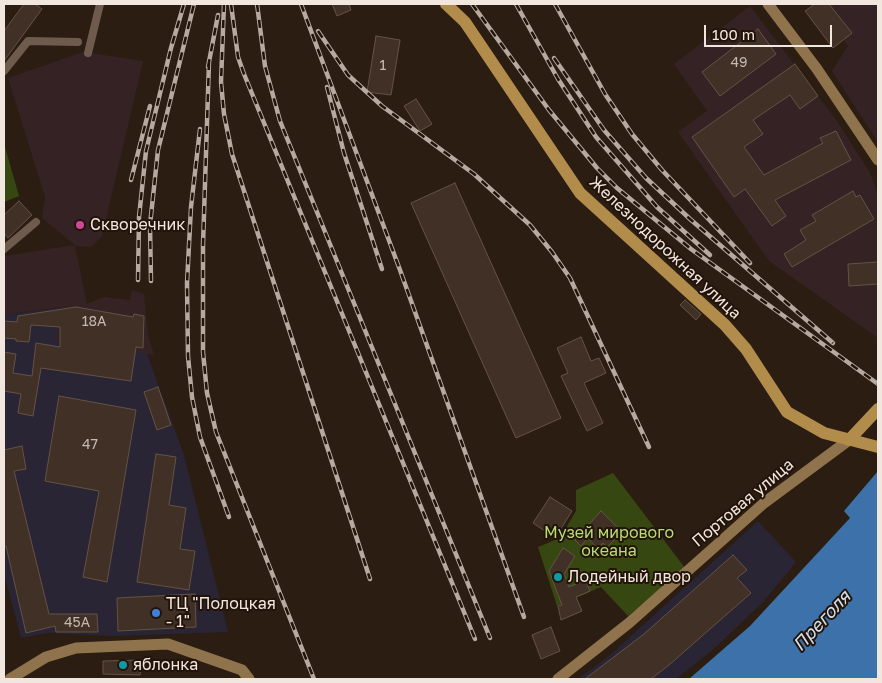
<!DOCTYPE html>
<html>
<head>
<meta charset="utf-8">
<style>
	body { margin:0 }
	#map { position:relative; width:882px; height:683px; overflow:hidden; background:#2c1d12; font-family:"Golos Text",sans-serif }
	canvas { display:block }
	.frame { position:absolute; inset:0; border:5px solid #f2e7df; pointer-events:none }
	.scale { position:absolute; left:704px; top:25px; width:128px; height:22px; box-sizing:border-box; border:2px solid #f2e7df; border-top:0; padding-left:6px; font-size:15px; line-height:18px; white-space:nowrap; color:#f2e7df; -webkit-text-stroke:4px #221409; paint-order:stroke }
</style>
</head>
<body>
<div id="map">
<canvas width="882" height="683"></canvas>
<div class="frame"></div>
<div class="scale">100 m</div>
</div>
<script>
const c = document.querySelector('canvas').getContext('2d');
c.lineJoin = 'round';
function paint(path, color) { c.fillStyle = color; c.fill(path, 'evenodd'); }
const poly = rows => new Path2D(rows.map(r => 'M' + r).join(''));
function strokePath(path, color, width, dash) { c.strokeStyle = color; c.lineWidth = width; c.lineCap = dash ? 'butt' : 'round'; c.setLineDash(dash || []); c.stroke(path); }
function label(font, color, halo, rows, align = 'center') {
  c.font = font + ' "Golos Text",sans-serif'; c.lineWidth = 4; c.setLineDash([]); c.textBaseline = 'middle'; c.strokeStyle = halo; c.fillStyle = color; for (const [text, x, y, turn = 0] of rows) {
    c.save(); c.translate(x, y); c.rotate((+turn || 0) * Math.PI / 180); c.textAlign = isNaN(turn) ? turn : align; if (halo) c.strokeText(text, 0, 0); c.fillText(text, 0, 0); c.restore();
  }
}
paint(poly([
	[87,304,146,313,144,346,184,455,228,632,112,636,48,633,21,638,4,574,4,315],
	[758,521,796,562,764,601,716,647,676,679,578,679,610,655]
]), '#292535');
paint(poly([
	[818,4,878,4,878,142,832,71,848,46],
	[750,6,837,121,870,173,878,194,878,338,769,261,678,132,707,111,674,64],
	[83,52,143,61,102,236,91,247,75,246,87,304,104,297,130,300,132,290,144,294,148,335,154,355,55,340,60,308,76,305,4,315,4,256,75,245,42,218,45,197,8,78]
]), '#352225');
paint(poly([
	[4,143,19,196,4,202],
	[613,473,685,568,628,616,601,587,557,606,538,547,560,538,576,511,576,490]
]), '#374711');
paint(poly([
	[878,471,878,679,689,679,750,626,850,518,844,511]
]), '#3c71a9');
const building = poly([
	[24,4,35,4,42,9,4,61,4,31,24,4],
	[332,4,349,4,351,10,337,16,332,4],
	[815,4,829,4,852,33,833,48,805,11,815,4],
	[758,29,776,54,720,96,702,72,758,29],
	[376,36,400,40,391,95,367,92,376,36],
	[795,64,818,96,800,109,790,95,753,120,763,134,744,147,764,175,823,143,820,138,836,131,851,160,775,200,786,216,772,226,745,189,734,197,692,137,795,64],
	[416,99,432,124,420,131,404,106,416,99],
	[455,183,561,418,516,438,411,203,455,183],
	[853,191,856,197,860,195,874,219,792,267,784,254,806,240,800,230,816,221,812,215,853,191],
	[19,201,32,215,8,238,4,233,4,215,19,201],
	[878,262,878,284,849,286,848,264,878,262],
	[685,300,701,314,696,320,680,305,685,300],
	[76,307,133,317,134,314,144,316,143,348,136,347,131,381,41,368,33,416,18,413,21,394,4,391,4,352,16,354,13,373,32,376,36,343,60,347,60,327,31,325,29,342,16,341,16,339,4,338,4,321,17,322,18,316,76,307],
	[581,337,591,361,599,358,606,373,584,383,603,423,587,431,561,376,568,373,557,348,581,337],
	[158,387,171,425,157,430,144,392,158,387],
	[59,396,136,410,107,582,83,577,99,491,45,481,59,396],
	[22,446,26,469,14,471,49,614,97,614,98,632,56,632,55,626,26,633,6,546,4,547,4,450,22,446],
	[156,454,176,457,169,505,186,508,180,549,195,551,189,590,137,582,156,454],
	[550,497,572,511,555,538,533,523,550,497],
	[601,511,622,532,607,547,603,543,597,548,588,538,581,546,575,540,601,511],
	[563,548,575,556,564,574,569,587,585,580,590,591,576,597,582,611,561,620,558,606,562,605,549,571,563,548],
	[733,555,747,570,737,578,751,593,669,665,651,679,585,679,644,634,733,555],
	[195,594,196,627,118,631,117,598,195,594],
	[551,627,560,651,541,659,532,635,551,627],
	[142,660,140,675,103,674,103,661,142,660]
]);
paint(building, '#413025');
strokePath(building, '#655246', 1);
strokePath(poly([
	[88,53,100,4],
	[4,71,28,41,78,42],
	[4,249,36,222]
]), '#6e5b4e', 8);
strokePath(poly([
	[768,4,817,69,878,160],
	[10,679,46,657,76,648,168,644,242,670,249,679],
	[558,679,629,623,764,503,849,440]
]), '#8f734c', 11);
strokePath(poly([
	[446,4,465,22,580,193,725,325,746,349,787,412,824,433,878,447],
	[849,440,878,409]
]), '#b18c4b', 12);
const rail = poly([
	[224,4,221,82,224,114,232,154,370,579],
	[231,4,238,57,244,74,475,639],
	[257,4,265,66,280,121,490,638],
	[301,4,400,270,524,617],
	[472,4,549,110,597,168,617,188,691,249,878,384],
	[516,4,558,79,596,137,657,207,710,255],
	[555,4,605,94,632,134,662,170,750,263],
	[318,31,348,75,382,106,474,174,530,225,552,252,570,278,649,447],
	[554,58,604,130,646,178,690,219,833,343],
	[209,62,203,245,203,352,207,393,216,432,314,679],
	[208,67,218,15],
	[327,87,344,153,382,269],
	[200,129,191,207,187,283,188,356,192,397,200,437,229,517],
	[131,180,150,106],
	[138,280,139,217,146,151,171,48,184,4],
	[151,281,150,225,158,150,194,4]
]);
strokePath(rail, '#b5a9a0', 4.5);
strokePath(rail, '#221409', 2.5, [8]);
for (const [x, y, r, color] of [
	[80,225,5,"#d1479c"],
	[558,577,5,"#0f9aa8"],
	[156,613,5,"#3f7fe0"],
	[123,665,5,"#0f9aa8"]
]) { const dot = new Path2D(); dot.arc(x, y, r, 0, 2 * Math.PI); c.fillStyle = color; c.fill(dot); strokePath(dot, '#221409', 2); }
label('14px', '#c6b9b0', null, [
	["49",739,63],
	["1",383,66],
	["18А",94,322],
	["47",90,445],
	["45А",77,623]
]);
label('16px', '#f2e7df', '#221409', [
	["Скворечник",90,225],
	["Лодейный двор",568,577],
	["ТЦ \"Полоцкая",166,604],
	["- 1\"",166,622],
	["яблонка",133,665]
], 'left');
label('16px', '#f2e7df', '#221409', [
	["Железнодорожная улица",665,248,43],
	["Портовая улица",743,503,-40]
]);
label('16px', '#b9dc76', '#221409', [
	["Музей мирового",609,533],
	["океана",609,551]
]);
label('italic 18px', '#d3e2f2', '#221409', [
	["Преголя",822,621,-47]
]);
</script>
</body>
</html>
